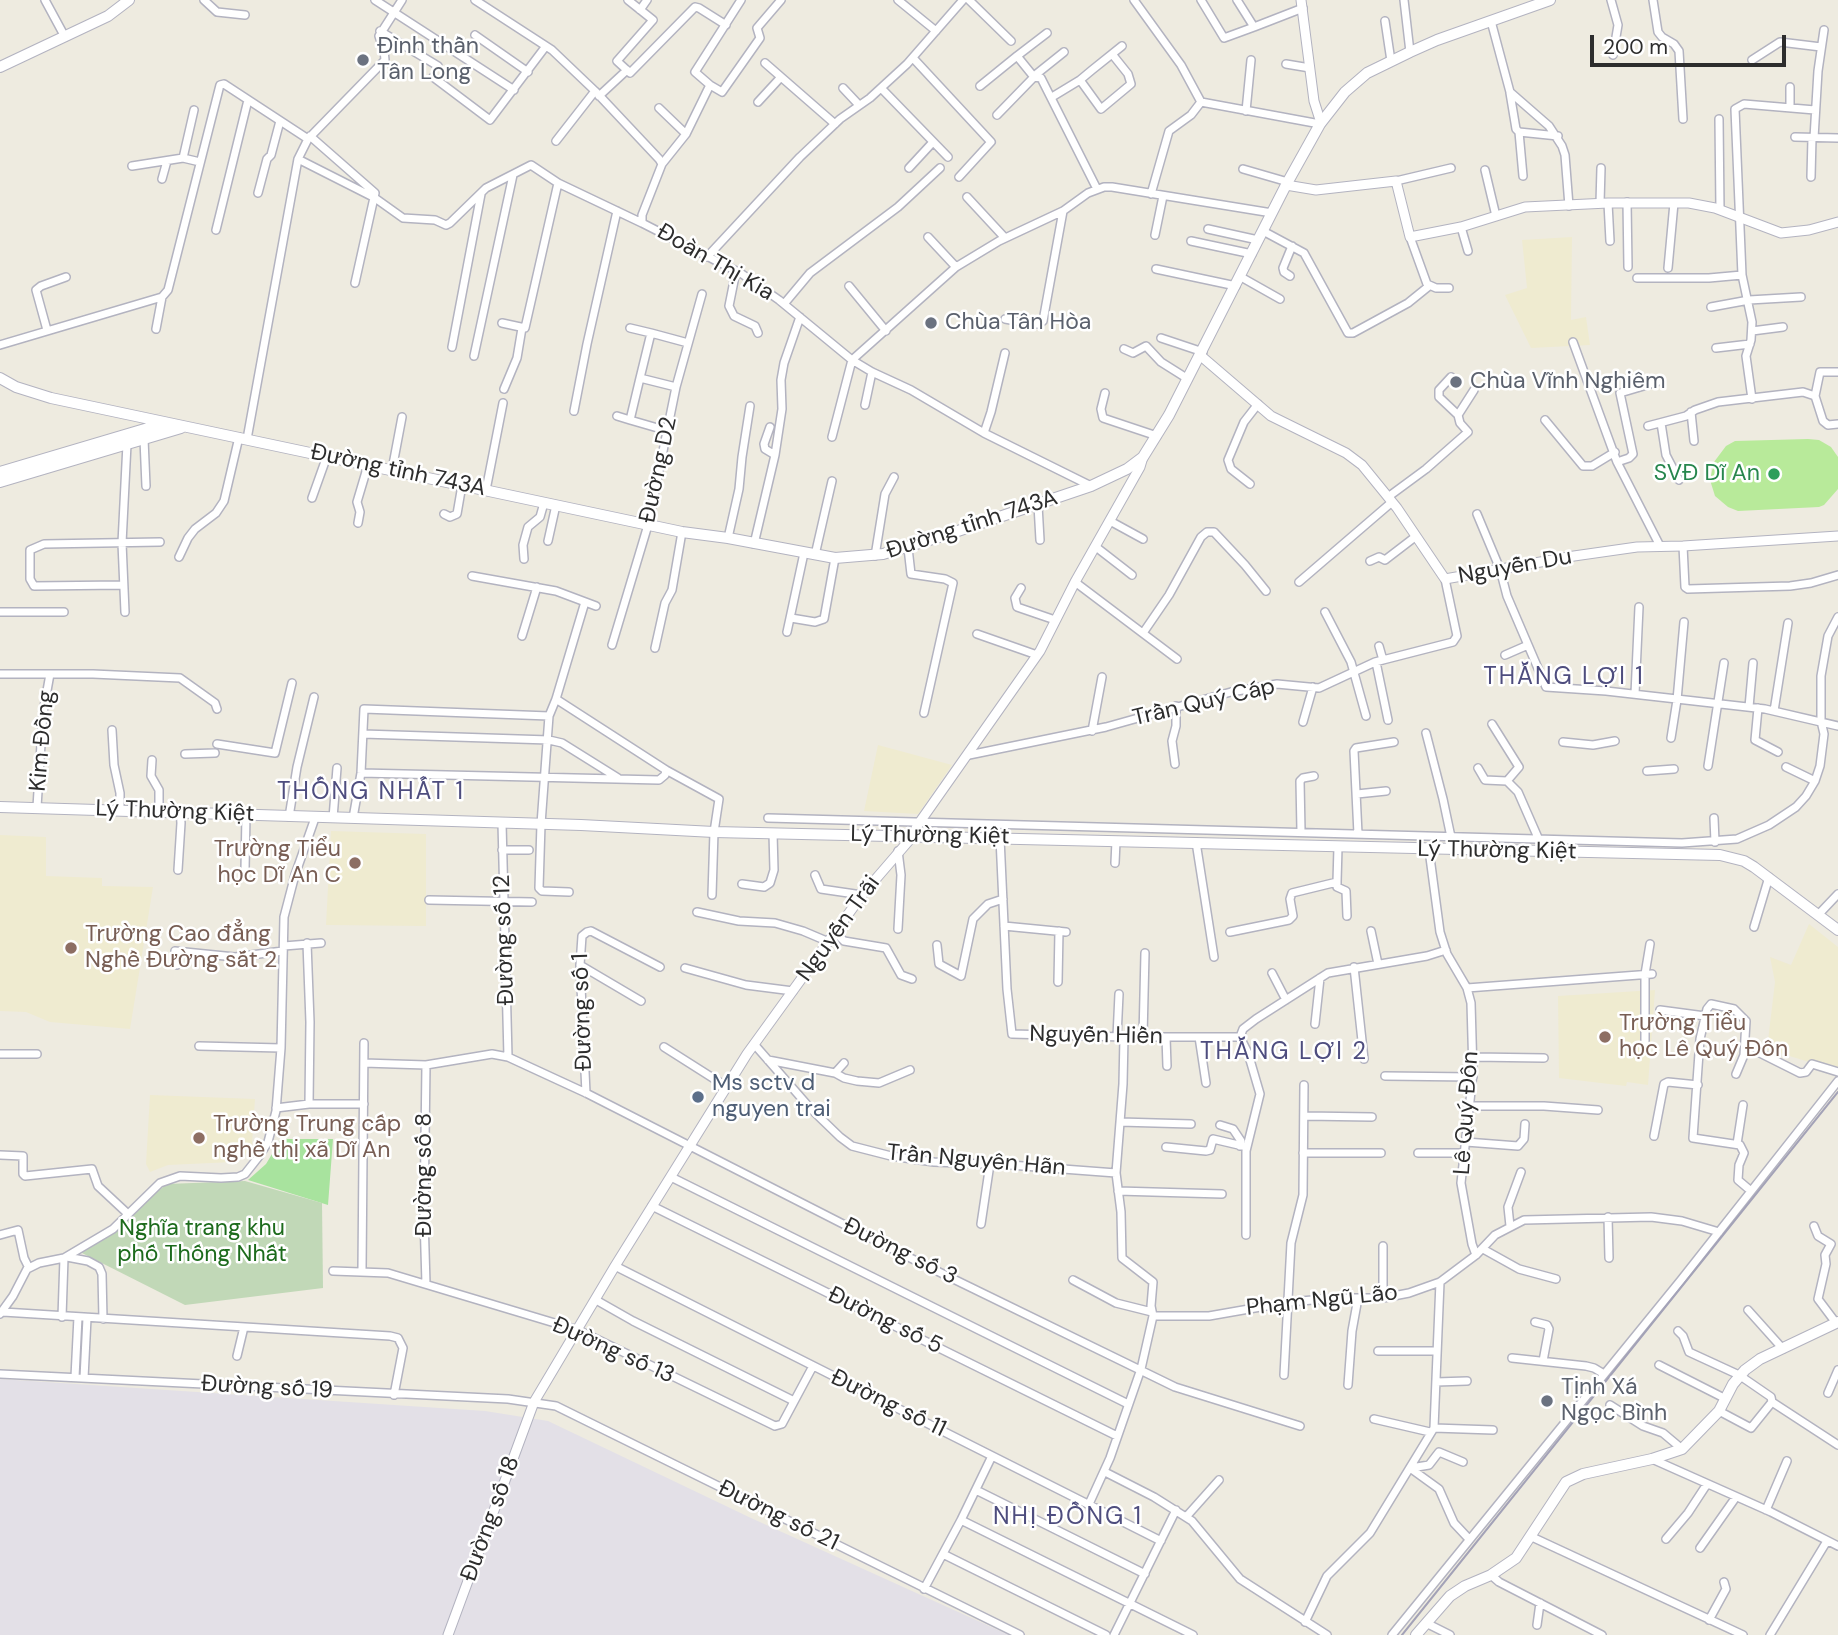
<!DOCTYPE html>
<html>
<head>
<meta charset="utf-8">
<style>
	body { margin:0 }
	#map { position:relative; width:1838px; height:1635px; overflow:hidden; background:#eeebe0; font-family:"DM Sans",sans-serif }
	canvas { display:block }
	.scale { position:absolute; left:1590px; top:35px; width:196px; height:32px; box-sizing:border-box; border:4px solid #2d2d2d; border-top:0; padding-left:9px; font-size:21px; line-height:24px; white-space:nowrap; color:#2d2d2d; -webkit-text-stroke:5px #fff; paint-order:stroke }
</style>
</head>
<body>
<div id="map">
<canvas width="1838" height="1635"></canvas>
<div class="scale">200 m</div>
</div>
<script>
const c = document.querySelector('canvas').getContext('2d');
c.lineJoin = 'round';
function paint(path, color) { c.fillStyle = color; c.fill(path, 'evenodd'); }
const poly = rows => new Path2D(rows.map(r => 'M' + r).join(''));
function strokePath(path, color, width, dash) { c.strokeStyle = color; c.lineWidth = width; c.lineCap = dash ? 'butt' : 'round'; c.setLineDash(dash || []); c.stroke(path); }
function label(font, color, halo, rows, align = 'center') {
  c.font = font + ' "DM Sans",sans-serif'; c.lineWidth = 5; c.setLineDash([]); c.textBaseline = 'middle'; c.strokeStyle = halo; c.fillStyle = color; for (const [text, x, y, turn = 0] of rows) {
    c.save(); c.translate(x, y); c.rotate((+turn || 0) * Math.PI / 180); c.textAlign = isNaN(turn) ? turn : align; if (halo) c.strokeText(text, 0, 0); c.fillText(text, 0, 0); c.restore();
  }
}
paint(poly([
	[0,1379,485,1411,548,1421,751,1518,1009,1635,0,1635]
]), '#e3e0e7');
paint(poly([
	[1572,237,1571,320,1586,317,1590,345,1531,348,1505,295,1527,288,1522,240],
	[878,745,952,765,918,814,864,811],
	[331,831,426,834,426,926,326,925],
	[0,835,46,837,46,876,102,878,102,886,153,887,130,1029,50,1022,26,1012,0,1011],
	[1809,924,1838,947,1838,1071,1767,1049,1775,982,1770,957,1791,965],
	[1655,990,1648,1085,1627,1082,1626,1086,1559,1078,1558,996],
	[150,1095,255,1099,252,1144,245,1155,233,1162,168,1165,150,1172,146,1164]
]), '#efebd0');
paint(poly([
	[281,1139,333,1139,328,1205,248,1180,266,1164]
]), '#a8e39e');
paint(poly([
	[245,1181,322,1203,323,1288,185,1305,80,1252,167,1184]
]), '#c1d8b7');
paint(poly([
	[1808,439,1819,440,1831,447,1838,457,1838,489,1824,505,1819,507,1738,511,1728,507,1715,496,1710,480,1714,462,1726,446,1735,441]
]), '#b8ea9a');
const minor = poly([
	[45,0,65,37],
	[204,0,217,12,245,15],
	[375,0,514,90],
	[475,0,552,50,595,91,659,159,662,164,642,215,642,223,742,274,779,300,852,360,872,372,911,390,984,433,1091,486],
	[628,0,653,20,617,61,630,73,695,7,699,8,726,25],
	[898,0,936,31],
	[969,0,1011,41],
	[1134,0,1181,65,1201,102,1320,124],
	[1201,0,1224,38,1254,27],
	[1237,0,1254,27,1303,8],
	[1404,0,1410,52],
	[1611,0,1618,25,1613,55],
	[1653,0,1658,32,1662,37,1674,44,1679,51,1683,119],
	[640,10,647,0],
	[1385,21,1391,61],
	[1491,21,1510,92,1549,126,1562,146,1565,155,1569,206],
	[380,31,438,66],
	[475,35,528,72],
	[1112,54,1128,74,1131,84,1101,109,1080,80,1092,70,1122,46],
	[1017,56,1047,33],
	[913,58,991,142,959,177],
	[1752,60,1780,42,1821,47],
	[765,63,835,124],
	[1286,64,1310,68],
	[1034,76,1064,52],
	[433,77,490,120,546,46],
	[710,85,695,72,741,0],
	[980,86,1017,56,1034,77],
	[1790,87,1790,108],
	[843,88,859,105],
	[881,88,948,157],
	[1510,93,1516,129,1519,132,1558,136],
	[599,96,627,70],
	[1052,97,1080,80],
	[758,102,781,77],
	[659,108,686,134],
	[1246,111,1251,60],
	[997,115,1034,77,1041,78,1097,189],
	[1719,119,1720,210],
	[1519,132,1523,176],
	[310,136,375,193,355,283],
	[1795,137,1838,138],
	[1814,138,1818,71,1824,30],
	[556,141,595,91],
	[183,158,194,110],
	[298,159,375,198,403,218,435,220,446,225,450,223,486,188,531,165,558,183,642,223],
	[662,164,686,134,710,85,722,92,760,38,757,28,781,0],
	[132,166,183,158,200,162],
	[909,168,933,142],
	[1243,169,1288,182],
	[1485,170,1496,216],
	[1811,177,1812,138],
	[162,179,167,161],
	[1396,181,1451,168],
	[258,193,267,159,271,155,280,121],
	[1151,194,1169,131,1191,115,1201,102],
	[967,197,1005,238],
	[1627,202,1628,267],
	[1600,203,1601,168],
	[1608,203,1610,241],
	[1461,227,1468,251],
	[1208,229,1258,240],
	[216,230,248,100],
	[1263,231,1304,253,1348,333,1353,333,1408,303,1429,286],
	[1155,235,1163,196],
	[928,237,956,267],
	[1410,237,1427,284,1436,288,1449,288],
	[1191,241,1252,254],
	[707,257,800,157,840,119,870,98,907,64,963,0],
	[1668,268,1674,203],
	[1156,269,1236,286],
	[736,271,729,306,734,316,755,326,758,333],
	[1290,276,1284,272,1283,268,1292,246],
	[1241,277,1280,299],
	[1637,278,1709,278,1742,275],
	[849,286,886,331],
	[784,304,810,273,898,207,940,168],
	[1711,307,1749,300,1801,297],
	[1005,319,1033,324,1039,324,1043,321,1063,211],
	[502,323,525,328,558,183],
	[630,328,651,333],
	[156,329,162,297],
	[47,330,36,290,41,286,66,277],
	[1752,331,1783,327],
	[1161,338,1203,352],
	[1573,342,1617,462,1660,546],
	[0,345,162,297,168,290,220,85,224,84,308,139],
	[452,347,481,194],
	[1716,348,1750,344],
	[1124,349,1133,353,1146,346,1161,362,1188,379],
	[474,356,513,175],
	[1451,377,1439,390,1439,397,1458,415],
	[640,378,651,333,688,343],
	[504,389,517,358,522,328],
	[1105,393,1101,409,1103,418,1157,436],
	[1815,396,1820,372,1838,372],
	[1752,399,1746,356,1751,340,1752,322,1742,275,1735,109,1744,104,1815,110],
	[865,405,872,372],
	[574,411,587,344,617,211],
	[1691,412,1694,441],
	[617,416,630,420],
	[1545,420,1583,466,1592,466,1615,452],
	[1661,423,1666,455,1679,480],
	[1648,426,1686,416,1695,410,1718,402,1803,392,1815,396,1823,421,1828,425,1838,424],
	[668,431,630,420,640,378,676,387],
	[984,433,991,412,1005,353],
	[832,437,852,360,956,267,999,241,1063,211,1088,193,1104,187,1112,187,1272,213],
	[144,439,146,486],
	[247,439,298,159,308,139,385,60,384,50,379,36,402,0],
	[775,455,782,409,781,380,784,363,800,317],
	[1617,462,1629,458,1633,454,1620,393,1657,382],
	[392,470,402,417],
	[1250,484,1231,469,1228,460,1244,422,1258,404],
	[486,490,503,403],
	[1388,497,1426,469,1468,432,1460,423,1458,415,1474,390],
	[312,498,327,456],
	[1038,505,1040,540],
	[444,514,450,517,457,514,462,485],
	[1477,514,1500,569,1507,596,1546,687,1606,691,1765,709,1838,726],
	[1110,521,1143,539],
	[358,523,360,512,357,502,368,465],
	[728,538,739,489,742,457,750,406],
	[548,541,556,505],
	[754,544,775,455,765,449,764,444,770,427],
	[1683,546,1685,587,1688,589,1790,586,1811,583,1838,575],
	[1096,547,1132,575],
	[908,548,911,574,945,579,953,583,924,713],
	[815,555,832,481],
	[875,556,885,494,894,477],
	[179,557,188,538,195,529,216,513,224,501,239,437],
	[524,559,523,545,528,527,540,517,544,503],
	[1370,561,1379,557,1385,560,1415,537],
	[472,576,556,591,596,606],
	[1075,582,1177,659],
	[1299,582,1392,502],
	[123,585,34,586,30,579,30,550,44,544,160,542],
	[1021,588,1015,598,1017,607,1055,620],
	[0,612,64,612],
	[125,612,122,543,127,444],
	[1325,612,1351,662,1366,716],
	[791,618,815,622,824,619,835,558],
	[787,632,804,553],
	[1143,633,1169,595,1201,537,1207,532,1214,532,1245,565,1266,591],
	[977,634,1037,655],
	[522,636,537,587],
	[612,645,648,525,676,387,702,294],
	[1379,646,1383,660],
	[655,648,665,603,672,590,682,532],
	[1505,655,1528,645],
	[1376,662,1388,720],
	[0,674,93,674,180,678,215,703,217,709],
	[1635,694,1639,607],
	[1749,707,1753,663],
	[1758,708,1755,740,1778,752],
	[1774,711,1788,623],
	[1303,722,1313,687],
	[1492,724,1519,767,1507,781],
	[112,730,114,765,120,793,120,809],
	[1092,731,1102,677],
	[1426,733,1443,799,1451,837,1451,850],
	[363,734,549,740,562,743,618,778],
	[1671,738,1677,700,1684,622],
	[1563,742,1593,745,1615,741],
	[217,744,275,753,292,683],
	[185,754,215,753],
	[969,755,1106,727,1231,692,1277,684,1319,688,1375,662,1453,642,1457,636,1445,579],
	[152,760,151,776,159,790,159,810],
	[1175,764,1172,741,1176,726,1176,706],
	[1708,766,1724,663],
	[1786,767,1815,781],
	[1478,768,1485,780,1507,781,1518,792,1539,840],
	[666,770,719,799,714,832,712,895],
	[1647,771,1674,769],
	[361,773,659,780,665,775,666,770,556,699],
	[1357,794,1386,791],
	[37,807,43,713,50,674],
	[289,817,297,767,314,697],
	[333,818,337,768],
	[353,818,361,773,364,709,549,716],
	[768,818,1682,843,1737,839,1769,825,1796,807,1806,796,1815,781,1820,766,1824,734,1821,721,1821,676,1828,636,1838,617],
	[1714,818,1715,842],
	[502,823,508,1057],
	[1301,831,1300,781,1303,778,1314,776],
	[1358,834,1354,751,1356,748,1394,742],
	[1000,838,1007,989,1012,1034,1124,1037,1240,1037],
	[1196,842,1214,957],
	[502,850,529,850],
	[1429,850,1440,932,1447,954,1467,988,1471,1003,1473,1073,1461,1183,1472,1244,1476,1255],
	[898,851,901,875,898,929],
	[1115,863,1116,841],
	[178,870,181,823,180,811],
	[245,870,246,814],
	[815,875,821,889,862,895],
	[1337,882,1337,887,1346,891,1347,916],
	[1337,882,1338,847],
	[742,884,764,887,770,883,774,870,773,833],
	[569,892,542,891,539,888,541,824,549,716,556,699,585,602],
	[429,900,532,902],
	[697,912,739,921,775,923,803,931,829,942],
	[1818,915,1838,894],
	[1004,926,1066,932],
	[1754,927,1769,877],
	[1371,931,1378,964],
	[1230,932,1289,920,1293,916,1290,899,1292,893,1337,882],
	[836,933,844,941,886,948,901,975,912,979],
	[307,943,310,1022,309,1104],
	[937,945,939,964,961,976,973,919,988,904,1003,899],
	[284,946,321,943],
	[177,965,175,951,235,957,283,951],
	[580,965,641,1001],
	[1354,967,1364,1059],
	[685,968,746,985,793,991],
	[1272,973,1286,1000],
	[1058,982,1059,931],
	[1467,988,1652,974],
	[1660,1010,1705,1016],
	[1315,1024,1320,978],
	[1117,1037,1119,994],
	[1143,1037,1145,953],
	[1166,1037,1167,1066],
	[1199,1037,1206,1083],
	[1240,1037,1243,1029,1256,1019,1328,973,1427,956,1446,950],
	[1240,1037,1248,1053,1260,1094,1246,1151,1246,1235],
	[754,1044,810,1108,840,1137,852,1146,891,1156,934,1162,1010,1165,1116,1173],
	[199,1046,281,1048],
	[1645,1046,1645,974,1650,944],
	[664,1047,727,1087],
	[1758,1052,1800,1073,1806,1072,1812,1064,1838,1072],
	[0,1054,37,1054],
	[1473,1057,1544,1058],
	[768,1060,835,1073,844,1078,857,1081,879,1083,910,1070],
	[364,1063,426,1065,492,1054,508,1057,586,1093,896,1251,1175,1387,1300,1426],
	[426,1065,424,1217,426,1284],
	[835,1073,844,1063],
	[1736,1074,1744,1055,1746,1021,1734,1009,1711,1004,1707,1009,1700,1039,1693,1138,1740,1145,1744,1153,1739,1165,1738,1180,1751,1191],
	[1385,1076,1473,1077],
	[586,1093,580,965,582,936,587,932,591,931,660,967],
	[1471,1106,1544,1106,1598,1110],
	[276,1108,309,1104,364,1104],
	[1305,1116,1372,1117],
	[1120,1122,1191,1124],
	[1220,1125,1233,1129,1241,1141,1240,1146],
	[1654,1136,1664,1084,1668,1082,1698,1085],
	[1466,1142,1518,1146,1524,1139,1525,1124],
	[1737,1144,1743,1105],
	[1166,1147,1206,1151,1210,1150,1213,1139,1247,1147],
	[1303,1153,1381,1153],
	[1418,1153,1465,1153],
	[0,1155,23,1156,23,1174,25,1176,92,1169,98,1186,128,1214],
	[671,1177,1128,1404],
	[1118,1191,1222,1194],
	[652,1206,1117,1436],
	[1608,1217,1609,1258],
	[981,1224,990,1164],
	[1510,1226,1508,1207,1521,1172],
	[1814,1226,1818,1236,1831,1244,1825,1255,1826,1264,1818,1299,1836,1323],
	[0,1235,18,1230,24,1258,29,1268],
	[1383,1246,1383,1298],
	[1483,1249,1519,1269,1556,1279],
	[67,1257,88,1261,99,1267,102,1274,103,1319],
	[615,1266,1161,1541],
	[362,1270,364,1043],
	[333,1271,388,1273,578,1330,775,1426,782,1424,813,1366],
	[1073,1280,1116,1303,1152,1312],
	[596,1300,633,1321,794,1401],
	[1748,1310,1783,1349],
	[3,1312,390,1336,398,1338,403,1348,394,1395],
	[0,1314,13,1296,27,1269,39,1263,64,1258,113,1229,160,1183,180,1176,221,1178,238,1177,245,1174,260,1155,268,1142,276,1111,281,1048,284,917,295,875,315,818],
	[1153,1316,1209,1316,1289,1302,1336,1298,1383,1298,1409,1293,1440,1282,1476,1255,1495,1235,1524,1220,1651,1217,1682,1221,1719,1232],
	[62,1317,64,1258],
	[1535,1322,1547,1325,1549,1329,1543,1361],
	[1678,1331,1683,1336,1689,1352,1739,1375,1771,1397,1772,1402],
	[1378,1351,1437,1351],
	[237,1356,244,1327],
	[1512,1358,1586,1366,1594,1368,1604,1374],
	[1659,1365,1724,1398],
	[0,1374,508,1399,556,1406,1020,1635],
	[1284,1375,1291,1243,1303,1195,1304,1085],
	[75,1377,78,1317],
	[84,1378,87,1318],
	[1436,1382,1467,1381],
	[1348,1385,1352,1331,1358,1298],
	[1828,1393,1838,1370],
	[1610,1405,1643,1426,1663,1433,1682,1449],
	[1719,1411,1751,1428,1772,1402,1838,1445],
	[1374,1419,1430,1432],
	[1434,1428,1493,1430],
	[1652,1459,1771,1512,1838,1546],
	[1410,1468,1439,1489,1454,1523,1469,1539],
	[1411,1468,1429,1465,1439,1452,1463,1462],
	[1105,1472,1154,1497,1192,1521,1240,1579,1327,1635],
	[976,1490,1145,1574],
	[1089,1504,1110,1458,1141,1369,1153,1316,1151,1306,1153,1282,1122,1258,1121,1212,1116,1173,1123,1084,1124,1037],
	[1766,1510,1787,1461],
	[1186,1517,1219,1480],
	[961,1520,1193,1635],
	[1532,1537,1743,1635],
	[1666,1539,1688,1513,1707,1484],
	[1700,1548,1736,1497],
	[943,1554,1106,1635],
	[1491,1575,1499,1582,1602,1635],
	[924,1589,961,1520,992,1456],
	[1709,1620,1726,1589,1724,1582],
	[1305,1622,1327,1576,1370,1533,1434,1428,1440,1282],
	[1426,1623,1450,1635],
	[1537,1625,1540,1603],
	[1114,1635,1176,1510],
	[1392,1635,1681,1280,1838,1081],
	[1770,1635,1827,1541]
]);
const tertiary = poly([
	[1301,0,1314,101,1321,123],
	[1286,185,1316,190,1396,181,1410,237,1461,227,1525,207,1608,203,1689,203,1715,208,1781,233,1809,230,1838,222],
	[1201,356,1271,416,1346,453,1362,465,1397,508,1445,579,1574,556,1637,547,1683,546,1838,536],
	[448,1635,534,1402,615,1266,747,1054,862,895,912,837,917,826,1040,651,1075,582,1140,467,1143,457]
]);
const secondary = poly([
	[0,67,108,16,129,0],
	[0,378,16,387,51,398,682,532,728,538,835,558,883,554,946,535,1091,486,1127,469,1143,457,1169,415,1286,185,1320,124,1345,92,1367,73,1410,52,1437,40,1550,0],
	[0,472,165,423],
	[0,482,181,428],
	[0,807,581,825,714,832,1720,855,1744,861,1754,867,1838,930],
	[1416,1635,1450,1596,1465,1586,1491,1575,1516,1558,1566,1482,1583,1474,1652,1459,1682,1449,1719,1411,1733,1384,1745,1370,1760,1359,1838,1322]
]);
strokePath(minor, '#b3b3c0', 10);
strokePath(tertiary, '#b3b3c0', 11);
strokePath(secondary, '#b3b3c0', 12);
strokePath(minor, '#fff', 7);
strokePath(tertiary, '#fff', 9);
strokePath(secondary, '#fff', 10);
strokePath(poly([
	[1402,1635,1838,1092]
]), '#a3a2b7', 2);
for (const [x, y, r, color] of [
	[363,60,7,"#6b7280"],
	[931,323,7,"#6b7280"],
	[1456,382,7,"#6b7280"],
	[1774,474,7,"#2e9e5b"],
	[355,863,7,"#8d6e63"],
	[71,948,7,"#8d6e63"],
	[1605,1037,7,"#8d6e63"],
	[698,1097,7,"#5c6f8a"],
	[199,1138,7,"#8d6e63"],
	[1547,1401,7,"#6b7280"]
]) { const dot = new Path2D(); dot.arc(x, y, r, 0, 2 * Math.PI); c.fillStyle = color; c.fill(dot); strokePath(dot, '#fff', 2.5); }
label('23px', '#5b616d', '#fff', [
	["Đình thần",377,47],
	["Tân Long",377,73],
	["Chùa Tân Hòa",945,323],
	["Chùa Vĩnh Nghiêm",1470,382],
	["Tịnh Xá",1561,1388],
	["Ngọc Bình",1561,1414]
], 'left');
label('23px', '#2d2d2d', '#fff', [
	["Đoàn Thị Kia",715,263,30],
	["Đường D2",659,470,-78],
	["Đường tỉnh 743A",398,471,12],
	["Đường tỉnh 743A",972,525,-18],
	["Nguyễn Du",1515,567,-10],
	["Trần Quý Cáp",1204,703,-13],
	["Kim Đồng",43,741,-85],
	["Lý Thường Kiệt",175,812,2],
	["Lý Thường Kiệt",930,836,1],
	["Lý Thường Kiệt",1497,851,1],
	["Nguyễn Trãi",839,929,-54],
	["Đường số 12",505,940,-92],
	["Đường số 1",583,1012,-92],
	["Nguyễn Hiền",1096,1036,1],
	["Lê Quý Đôn",1467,1113,-86],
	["Trần Nguyên Hãn",976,1161,5],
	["Đường số 8",425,1175,-90],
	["Đường số 3",900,1252,26],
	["Phạm Ngũ Lão",1322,1301,-6],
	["Đường số 5",885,1321,26],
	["Đường số 13",613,1351,24],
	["Đường số 19",267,1388,3],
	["Đường số 11",888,1404,26],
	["Đường số 21",778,1516,26],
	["Đường số 18",491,1519,-70]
]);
label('23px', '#27864d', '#fff', [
	["SVĐ Dĩ An",1760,474]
], 'right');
label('23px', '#785e54', '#fff', [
	["Trường Tiểu",341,850,"right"],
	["học Dĩ An C",341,876,"right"],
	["Trường Cao đẳng",85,935],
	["Nghề Đường sắt 2",85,961],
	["Trường Tiểu",1619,1024],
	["học Lê Quý Đôn",1619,1050],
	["Trường Trung cấp",213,1125],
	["nghề thị xã Dĩ An",213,1151]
], 'left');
label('23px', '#4e5e75', '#fff', [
	["Ms sctv d",712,1084],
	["nguyen trai",712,1110]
], 'left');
label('23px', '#1d6b1c', '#fff', [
	["Nghĩa trang khu",202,1229],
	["phố Thống Nhất",202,1255]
]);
c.letterSpacing = '2px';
label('24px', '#4e4d7e', '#fff', [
	["THẮNG LỢI 1",1564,678],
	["THỐNG NHẤT 1",371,793],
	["THẮNG LỢI 2",1284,1053],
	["NHỊ ĐỒNG 1",1068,1518]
]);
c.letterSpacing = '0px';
</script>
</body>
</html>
